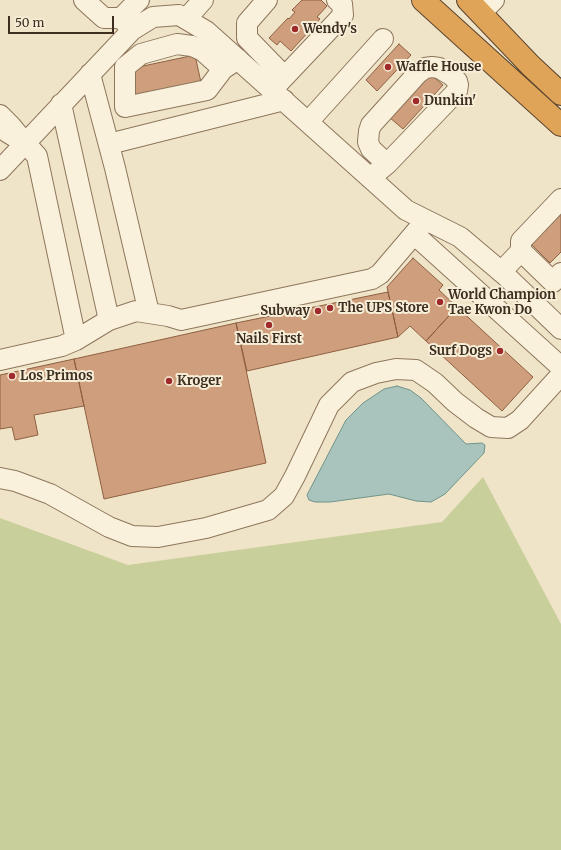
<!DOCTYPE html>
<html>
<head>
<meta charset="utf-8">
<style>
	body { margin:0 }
	#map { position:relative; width:561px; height:850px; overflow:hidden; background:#f0e4c8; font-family:Merriweather,serif }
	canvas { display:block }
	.scale { position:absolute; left:8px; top:16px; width:106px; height:18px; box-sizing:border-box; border:2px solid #3d2e20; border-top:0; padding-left:5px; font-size:12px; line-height:14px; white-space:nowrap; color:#3d2e20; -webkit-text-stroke:3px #f7eed8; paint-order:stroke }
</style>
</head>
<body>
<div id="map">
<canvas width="561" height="850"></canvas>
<div class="scale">50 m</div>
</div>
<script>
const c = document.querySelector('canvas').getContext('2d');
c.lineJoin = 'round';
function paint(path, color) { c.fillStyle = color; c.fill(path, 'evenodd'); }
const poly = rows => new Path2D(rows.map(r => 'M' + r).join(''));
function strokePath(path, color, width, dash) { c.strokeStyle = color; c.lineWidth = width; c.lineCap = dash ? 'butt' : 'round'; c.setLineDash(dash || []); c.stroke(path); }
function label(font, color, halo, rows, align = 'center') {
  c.font = font + ' Merriweather,serif'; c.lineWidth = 4; c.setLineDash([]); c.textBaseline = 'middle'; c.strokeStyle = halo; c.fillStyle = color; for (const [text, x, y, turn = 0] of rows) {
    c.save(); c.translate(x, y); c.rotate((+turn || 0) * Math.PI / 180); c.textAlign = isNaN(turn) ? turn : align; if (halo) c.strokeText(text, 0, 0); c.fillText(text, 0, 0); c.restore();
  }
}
paint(poly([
	[483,477,561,624,561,850,0,850,0,518,128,565,442,522]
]), '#c9cf9b');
const water = poly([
	[397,386,410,390,421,398,466,444,482,443,485,445,484,453,445,494,431,502,416,501,389,494,330,502,315,502,309,500,307,495,346,420,363,403,384,389,397,386]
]);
paint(water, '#a9c4bc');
strokePath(water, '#6f938a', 1);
const building = poly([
	[302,0,321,0,327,6,317,17,320,19,291,51,280,41,277,45,269,38,288,18,289,19,295,12,292,10,302,0],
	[399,44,411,55,377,91,366,80,399,44],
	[195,55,202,87,136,100,129,69,195,55],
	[429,73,443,85,403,129,389,117,429,73],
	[561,214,561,252,550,263,531,244,561,214],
	[413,258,443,285,439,290,457,307,426,341,410,326,398,337,387,287,413,258],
	[388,292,398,337,247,371,236,323,388,292],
	[457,307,533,377,502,411,426,341,457,307],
	[236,323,266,463,104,499,74,359,236,323],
	[74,359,84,406,34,415,38,435,15,440,12,427,0,429,0,375,74,359]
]);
paint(building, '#cf9f7d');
strokePath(building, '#8d5f41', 1);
const minor = poly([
	[84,0,104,18,121,18,132,30],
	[267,0,247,23,247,38,284,76],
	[481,13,494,0],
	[121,18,139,0],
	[186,19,203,0],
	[223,69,203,51,192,46,177,44,141,54,125,67,125,107,207,90,223,69,238,59],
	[90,74,115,168,149,313],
	[272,90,343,15,342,4,337,0],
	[61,104,109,320],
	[0,115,11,126,25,143,7,132,0,126],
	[308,122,383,39],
	[25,143,37,156,76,340],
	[109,144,284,100],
	[0,170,132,30,153,17,179,15,206,31,406,210,460,237,505,275,561,329],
	[370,178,387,164,457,91,458,85,457,81,451,75,439,68,432,67,425,68,418,73,371,125,369,131,368,142,371,149,387,164],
	[414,234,561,367],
	[521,251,553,282,561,273],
	[501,272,521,251,521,241,561,199],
	[0,360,62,346,76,340,109,320,136,311,168,316,181,320,372,279,380,274,426,220],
	[0,478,15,481,50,494,109,527,132,536,158,537,206,528,268,510,284,496,295,476,329,405,352,382,376,373,396,369,416,370,435,383,455,402,476,418,491,427,508,428,520,420,561,375]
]);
const highway = poly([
	[423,0,561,125],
	[468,0,530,65,561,94]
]);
strokePath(minor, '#8d765c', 22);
strokePath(highway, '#5b4430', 24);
strokePath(minor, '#faf1dc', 20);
strokePath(highway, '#e0a458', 22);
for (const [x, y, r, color] of [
	[295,29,4,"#9e2a2b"],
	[388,67,4,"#9e2a2b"],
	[416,101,4,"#9e2a2b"],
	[440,302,4,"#9e2a2b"],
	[330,308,4,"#9e2a2b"],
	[318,311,4,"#9e2a2b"],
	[269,325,4,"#9e2a2b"],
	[500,351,4,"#9e2a2b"],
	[12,376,4,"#9e2a2b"],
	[169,381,4,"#9e2a2b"]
]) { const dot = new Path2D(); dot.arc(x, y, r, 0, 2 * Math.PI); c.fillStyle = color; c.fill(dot); strokePath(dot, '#f7eed8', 1.5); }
label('bold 13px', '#3d2e20', '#f7eed8', [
	["Wendy's",303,29],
	["Waffle House",396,67],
	["Dunkin'",424,101],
	["World Champion",448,295],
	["Tae Kwon Do",448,310],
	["The UPS Store",338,308],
	["Subway",310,311,"right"],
	["Nails First",269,339,"center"],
	["Surf Dogs",492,351,"right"],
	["Los Primos",20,376],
	["Kroger",177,381]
], 'left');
</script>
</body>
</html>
